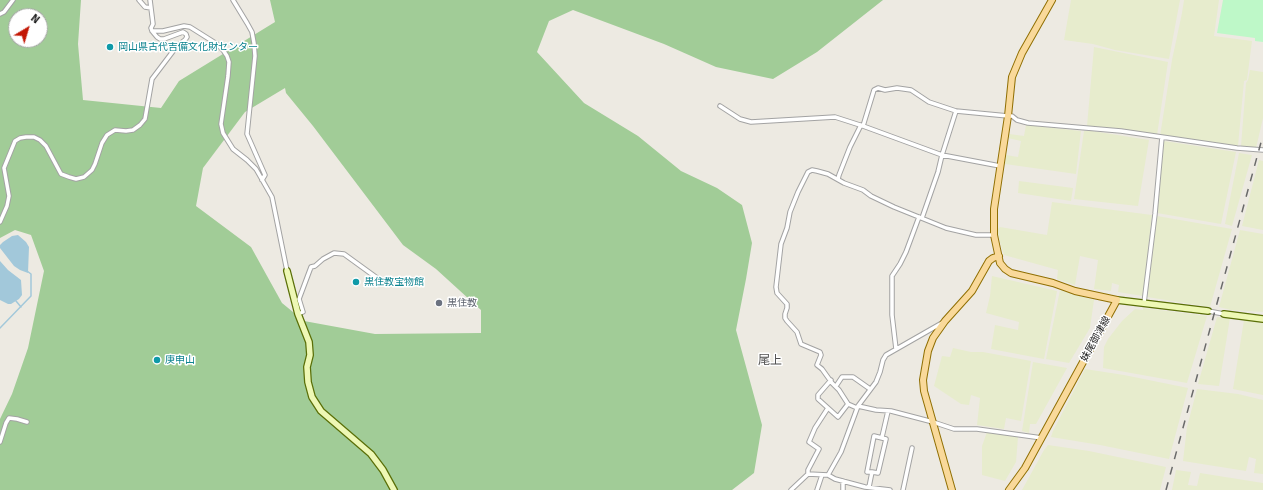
<!DOCTYPE html>
<html>
<head>
<meta charset="utf-8">
<style>
	body { margin:0 }
	#map { position:relative; width:1263px; height:490px; overflow:hidden; background:#edeae2; font-family:Signika,sans-serif }
	canvas { display:block }
	.north { position:absolute; left:8px; top:8px; width:40px; height:40px; box-sizing:border-box; background:#fff; border:1px solid #a4a4a4; border-radius:50%; rotate:38deg; font-size:11px; font-weight:700; line-height:16px; text-align:center; color:#1c1c1c }
	.north::after { content:''; display:block; margin:auto; width:14px; height:18px; background:#c31704; clip-path:polygon(50% 0,100% 100%,50% 72%,0 100%) }
</style>
</head>
<body>
<div id="map">
<canvas width="1263" height="490"></canvas>
<div class="north">N</div>
</div>
<script>
const c = document.querySelector('canvas').getContext('2d');
c.lineJoin = 'round';
function paint(path, color) { c.fillStyle = color; c.fill(path, 'evenodd'); }
const poly = rows => new Path2D(rows.map(r => 'M' + r).join(''));
function strokePath(path, color, width, dash) { c.strokeStyle = color; c.lineWidth = width; c.lineCap = dash ? 'butt' : 'round'; c.setLineDash(dash || []); c.stroke(path); }
function label(font, color, halo, rows, align = 'center') {
  c.font = font + ' Signika,"Noto Sans JP",sans-serif'; c.lineWidth = 3; c.setLineDash([]); c.textBaseline = 'middle'; c.strokeStyle = halo; c.fillStyle = color; for (const [text, x, y, turn = 0] of rows) {
    c.save(); c.translate(x, y); c.rotate((+turn || 0) * Math.PI / 180); c.textAlign = isNaN(turn) ? turn : align; if (halo) c.strokeText(text, 0, 0); c.fillText(text, 0, 0); c.restore();
  }
}
paint(poly([
	[1071,0,1180,0,1169,59,1115,50,1093,44,1064,40],
	[1184,0,1219,0,1214,36,1252,41,1247,80,1244,81,1238,146,1160,136,1172,60,1182,13],
	[1094,47,1168,62,1157,135,1087,126],
	[1250,70,1263,72,1263,118,1256,148,1241,146,1246,83,1248,80],
	[1026,125,1081,131,1076,174,1005,164,1006,155,1018,157,1021,141,1008,138,1009,134,1024,136],
	[1084,131,1092,131,1149,140,1138,206,1074,199],
	[1164,141,1236,152,1221,224,1157,213],
	[1239,153,1252,155,1232,226,1225,224],
	[1259,160,1263,161,1263,230,1242,226],
	[1019,181,1073,188,1071,201,1018,193],
	[1052,202,1152,215,1143,296,1118,292,1119,285,1112,283,1111,291,1094,289,1098,260,1080,256,1075,285,1057,279,1058,270,1004,255,998,236,997,230,1000,227,1047,235],
	[1157,216,1232,229,1210,307,1147,297],
	[1240,230,1263,234,1263,312,1231,310,1219,307],
	[992,276,1057,291,1044,359,991,349,995,325,1018,330,1019,322,986,313,990,296],
	[1060,290,1094,300,1090,328,1069,363,1046,359],
	[1143,308,1207,316,1187,383,1103,368,1104,347,1108,339,1122,321,1135,309,1143,310],
	[1217,317,1230,318,1219,386,1198,384],
	[1244,320,1263,323,1263,395,1233,389],
	[953,348,971,352,983,352,1031,361,1021,421,1006,418,1004,429,977,425,980,398,971,395,969,405,961,404,934,386,942,356,950,357],
	[1033,362,1067,368,1036,424,1030,424,1029,433,1022,431],
	[1085,369,1124,375,1188,388,1169,459,1100,445,1051,437,1053,431],
	[1197,389,1238,394,1263,400,1263,474,1254,473,1256,459,1249,457,1246,471,1183,461,1187,427],
	[987,432,1018,437,1016,462,1005,481,982,475,982,446],
	[1048,445,1089,451,1166,467,1160,490,1022,490,1044,450],
	[1176,470,1191,472,1188,485,1197,486,1200,473,1263,483,1263,490,1172,490]
]), '#e7eccd');
paint(poly([
	[0,0,81,0,78,44,83,100,161,108,179,81,275,22,270,0,883,0,817,52,773,79,716,67,664,44,573,10,549,21,537,52,584,103,638,136,681,171,717,188,742,205,752,243,746,279,736,330,762,425,754,473,732,490,0,490,0,419,12,394,28,348,44,271,31,235,15,230,0,238],
	[16,16,40,16,40,40,16,40],
	[285,88,286,93,313,126,403,245,436,269,481,310,481,333,375,334,304,321,282,303,251,247,196,206,203,168,245,112]
]), '#a1cc97');
paint(poly([
	[1223,0,1263,0,1263,42,1255,41,1255,38,1217,33]
]), '#bef8c8');
paint(poly([
	[18,235,26,242,29,247,28,273,20,270,14,266,0,248,0,245,3,242,12,236],
	[0,261,8,270,21,280,22,295,19,299,11,304,8,304,0,300]
]), '#a2c8da');
strokePath(poly([
	[16,301,21,307],
	[0,328,31,296,31,274,27,271]
]), '#a2c8da', 1.5);
const street = poly([
	[139,0,145,7,151,8],
	[233,0,247,23,252,32,254,43,255,56,247,134,265,175,262,180],
	[0,14,4,12,13,0],
	[152,31,163,31,184,26,190,27,217,44,223,50,227,56,229,62,228,76,221,124,223,133,233,149,247,160,256,169,272,197,287,271],
	[720,106,740,119,751,122,835,117,863,126,942,155,1000,166],
	[863,126,874,90,878,88,885,90,897,88,911,90,929,102,956,111,1008,116,1012,116,1017,120,1028,123,1121,131,1237,148,1263,150],
	[838,179,839,175,850,147,861,125],
	[922,218,938,172,942,155,956,111],
	[0,222,7,206,9,196,4,168,15,141,20,138,26,137,34,137,40,140,46,146,61,174,69,177,76,179,84,177,92,170,95,164,102,143,107,135,115,130,126,131,133,130,140,125,145,119,152,79,177,46,185,40,187,37,186,34,183,32,164,39,160,39,157,37,152,31,151,28,153,24,150,0],
	[1144,303,1155,214,1162,137],
	[1208,311,1224,314],
	[298,314,303,312,299,299,311,267,315,266,323,259,334,253,344,254,384,283],
	[896,349,892,315,892,276,900,264,906,252,919,217],
	[831,380,818,395,818,399,838,417,848,404],
	[836,386,842,377,853,377,870,389],
	[858,406,876,410,891,411,933,422,954,429,977,429,1042,438],
	[857,408,848,404,839,390,832,383,822,369,817,365,821,355,820,352,801,344,797,332,787,321,785,318,785,314,787,308,787,304,777,293,776,287,781,244,787,228,790,212,798,192,808,172,812,170,817,171,828,174,844,183,863,190,871,196,894,207,946,228,976,235,994,235],
	[882,437,888,411],
	[0,442,6,423,9,418,17,419,27,422],
	[808,474,808,470,819,449,809,442,815,428,828,408],
	[828,475,841,452,858,406,876,382,880,372,883,360,886,355,942,323],
	[869,487,872,472,878,473,886,439,874,436,867,472,872,472],
	[791,490,808,474,828,475,835,479,865,487,890,490],
	[817,490,822,475],
	[843,490,843,481],
	[903,490,912,448]
]);
const secondary = poly([
	[287,271,298,314,309,342,310,355,307,367,308,382,312,397,321,411,371,454,383,470,394,490],
	[1117,300,1208,311],
	[1224,314,1263,319]
]);
const primary = poly([
	[952,490,924,391,923,380,928,351,933,338,945,321,972,291,989,261,993,258,999,256],
	[1009,490,1025,468,1117,300,1075,291,1053,283,1011,273,1005,269,1000,263,994,235,994,209,1008,116,1012,77,1022,53,1052,0]
]);
strokePath(street, '#a3a3a3', 5.5);
strokePath(secondary, '#5a6f07', 8);
strokePath(primary, '#906f03', 8);
strokePath(street, '#fff', 3.5);
strokePath(secondary, '#eef8b5', 5.5);
strokePath(primary, '#f9d99a', 6);
strokePath(poly([
	[1166,490,1263,135]
]), '#6a6a6a', 1.5, [8, 8]);
for (const [x, y, r, color] of [
	[110,47,4,"#0f9aa8"],
	[356,282,4,"#0f9aa8"],
	[439,303,4,"#6b7280"],
	[157,360,4,"#0f9aa8"]
]) { const dot = new Path2D(); dot.arc(x, y, r, 0, 2 * Math.PI); c.fillStyle = color; c.fill(dot); strokePath(dot, '#fff', 1.5); }
label('10px', '#0d838f', '#fff', [
	["岡山県古代吉備文化財センター",118,47],
	["黒住教宝物館",364,282],
	["庚申山",165,360]
], 'left');
label('10px', '#5b616d', '#fff', [
	["黒住教",447,303]
], 'left');
label('10px', '#1c1c1c', '#fff', [
	["妹尾御津線",1096,339,-61]
]);
label('12px', '#4f4f4f', '#fff', [
	["尾上",770,361]
]);
</script>
</body>
</html>
